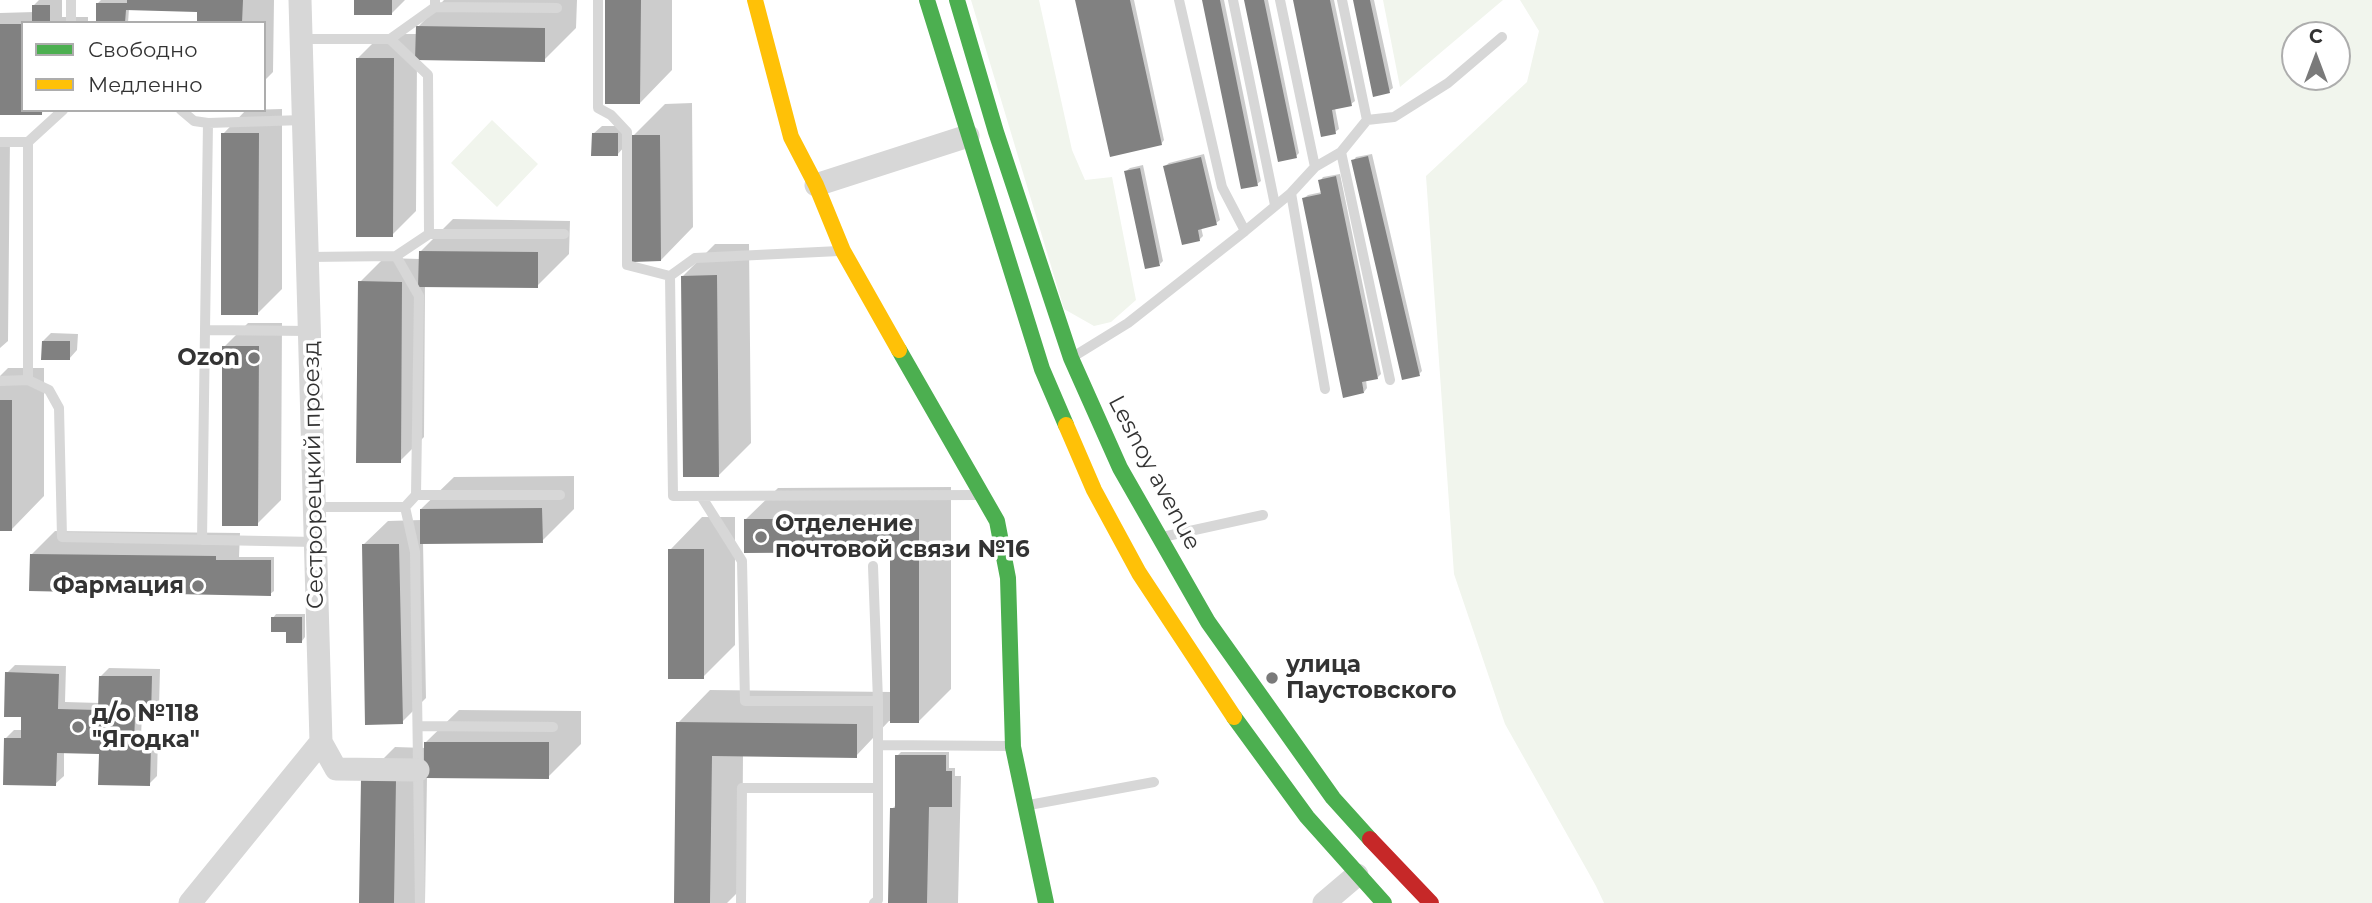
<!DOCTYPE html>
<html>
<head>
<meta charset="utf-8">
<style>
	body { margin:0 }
	#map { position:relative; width:2372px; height:903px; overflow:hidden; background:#fff; font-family:Montserrat,sans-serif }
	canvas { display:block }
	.legend { position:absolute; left:21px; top:21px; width:245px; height:91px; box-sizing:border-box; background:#fff; border:2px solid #adadad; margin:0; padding:9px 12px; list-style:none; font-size:21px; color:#333 }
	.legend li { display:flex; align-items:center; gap:14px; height:35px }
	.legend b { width:35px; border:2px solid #adadad }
	.north { position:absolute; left:2281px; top:21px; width:70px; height:70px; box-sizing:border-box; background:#fff; border:2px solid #adadad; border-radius:50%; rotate:0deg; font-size:19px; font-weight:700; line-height:28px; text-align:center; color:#333 }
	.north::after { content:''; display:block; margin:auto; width:24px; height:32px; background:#7a7a7a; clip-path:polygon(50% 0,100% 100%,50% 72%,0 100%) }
</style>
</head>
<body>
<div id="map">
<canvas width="2372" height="903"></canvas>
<ul class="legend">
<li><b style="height:9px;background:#4caf50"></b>Свободно</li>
<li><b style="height:9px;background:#ffc107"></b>Медленно</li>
</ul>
<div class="north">С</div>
</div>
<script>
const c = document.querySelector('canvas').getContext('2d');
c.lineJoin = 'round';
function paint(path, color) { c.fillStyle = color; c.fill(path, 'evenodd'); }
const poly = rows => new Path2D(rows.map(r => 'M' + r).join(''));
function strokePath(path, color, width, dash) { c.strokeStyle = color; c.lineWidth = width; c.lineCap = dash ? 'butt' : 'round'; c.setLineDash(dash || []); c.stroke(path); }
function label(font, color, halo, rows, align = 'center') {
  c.font = font + ' Montserrat,sans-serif'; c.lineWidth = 7; c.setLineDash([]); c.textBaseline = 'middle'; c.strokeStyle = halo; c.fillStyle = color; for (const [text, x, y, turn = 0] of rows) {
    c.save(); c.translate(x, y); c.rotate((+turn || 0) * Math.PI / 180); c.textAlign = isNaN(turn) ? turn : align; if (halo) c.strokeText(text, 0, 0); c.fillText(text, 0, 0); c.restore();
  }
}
paint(poly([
	[971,0,1039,0,1072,150,1085,180,1112,177,1136,300,1111,322,1094,326,1064,309],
	[1383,0,1503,0,1400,87],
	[1520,0,2372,0,2372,903,1604,903,1596,886,1505,724,1454,574,1426,176,1527,82,1539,31],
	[2295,35,2337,35,2337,77,2295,77],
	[492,120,538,164,497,207,451,163]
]), '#f1f5ed');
paint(poly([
	[39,0,62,0,62,17,88,17,88,23,23,23,23,110,44,110,41,114,0,114,0,13,34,12,34,5],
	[101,0,274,0,273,72,264,81,264,23,199,23,199,10,129,9,128,23,90,23,97,21,98,3],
	[355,0,405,0,391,14],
	[444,0,577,0,576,28,544,60,417,58,416,211,392,235,358,58,382,34,417,34,418,27],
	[607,0,672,0,672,70,640,103],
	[1077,0,1134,0,1164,140,1161,144],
	[1204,0,1224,0,1261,181,1257,184],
	[1246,0,1268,0,1299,153,1296,156],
	[1295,0,1334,0,1355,101,1351,104,1335,108,1339,129,1335,132],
	[1354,0,1374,0,1393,88,1389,91],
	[692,103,693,227,661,260,633,136,665,104],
	[282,109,282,289,258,313,223,134,246,110],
	[602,126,625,126,625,146,617,155,593,134],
	[0,138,10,138,8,341,0,348],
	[1204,154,1220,220,1216,223,1201,227,1203,236,1199,240,1165,166,1169,163],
	[1372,154,1422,371,1419,374,1353,161,1356,157],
	[1143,165,1163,261,1160,264,1126,171,1130,168],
	[1340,174,1381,374,1377,378,1366,380,1367,388,1364,392,1304,198,1308,195,1322,192,1320,181,1323,177],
	[453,219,570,221,569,254,537,286,425,285,424,437,400,461,360,282,384,258,420,259,420,252],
	[715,244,749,244,751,443,719,475,682,277],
	[248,323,282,323,281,500,257,524,224,347],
	[51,333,78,334,77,350,69,359,43,341],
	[8,368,44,368,44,496,12,529,0,529,0,376],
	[574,476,574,509,542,541,423,542,426,698,402,722,363,545,388,521,421,520,421,509,454,477],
	[951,487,951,689,919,721,889,721,856,756,743,755,742,888,727,903,676,903,678,723,710,690,892,692,891,551,745,520,778,488],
	[702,517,735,517,735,645,703,677,670,550],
	[55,531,240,533,239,557,274,557,274,591,270,594,31,555],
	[276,614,305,614,305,637,302,641,273,618],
	[15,665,66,666,65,702,100,703,101,676,109,668,160,669,159,707,151,715,142,715,141,736,158,736,157,776,149,784,101,752,64,752,64,776,55,784,6,738,14,730,22,730,23,716,7,673],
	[459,710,581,711,581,744,548,777,427,777,425,903,361,903,362,780,395,747,426,748,426,742],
	[901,752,949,752,949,768,955,768,955,776,961,776,958,903,890,903,892,809,897,804,897,756]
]), '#0003');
paint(poly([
	[127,0,243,0,242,23,197,23,197,12,126,10,125,23,96,23,96,3,127,3],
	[354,0,392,0,392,15,354,15],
	[605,0,641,0,640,104,605,104],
	[1075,0,1130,0,1162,145,1110,157],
	[1202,0,1220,0,1258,186,1241,189],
	[1244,0,1264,0,1297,158,1278,162],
	[1293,0,1330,0,1352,106,1332,110,1336,134,1321,137],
	[1353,0,1370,0,1390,93,1373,97],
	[32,5,50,5,50,23,32,23],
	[0,24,23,24,23,110,42,110,42,115,0,115],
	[416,26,545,28,545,62,415,60],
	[356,58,394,58,393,237,356,237],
	[221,133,259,133,258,315,221,315],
	[592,133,618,133,618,156,591,156],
	[631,135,660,135,661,261,632,262],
	[1368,156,1420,376,1402,380,1351,160],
	[1201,157,1217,225,1198,230,1200,241,1182,245,1163,166],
	[1140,168,1160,266,1145,269,1124,171],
	[1336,176,1378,379,1362,382,1364,393,1343,398,1302,198,1321,194,1318,180],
	[419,251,538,252,538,288,418,287],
	[717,275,719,477,683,477,681,276],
	[358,281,402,282,401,463,356,463],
	[42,341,70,341,70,360,41,360],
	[222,346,259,346,258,526,222,526],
	[0,400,12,400,12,531,0,531],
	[542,508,543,543,420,544,420,509],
	[744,519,919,519,919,723,890,723,890,552,744,553],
	[362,544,399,544,403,724,365,725],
	[668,549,704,549,704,679,668,679],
	[30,554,216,556,216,560,271,560,271,596,29,591],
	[271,617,302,617,302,643,286,643,286,632,271,632],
	[5,672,59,674,58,709,98,710,99,676,152,676,151,717,135,717,134,744,151,744,150,786,98,785,99,754,57,753,56,786,3,785,4,738,21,738,21,717,4,717],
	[676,722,857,724,857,758,712,756,710,903,674,903],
	[424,742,549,742,549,779,424,778],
	[895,755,946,755,946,771,952,771,952,807,929,807,927,903,888,903,890,808,895,808],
	[361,779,396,780,394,903,359,903]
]), '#818181');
strokePath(poly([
	[71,0,71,23],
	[598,0,598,108,611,115,627,132,627,265,670,276],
	[1179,0,1222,187,1245,231],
	[1233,0,1275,205],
	[1280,0,1315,167],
	[1342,0,1367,120],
	[435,7,557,8],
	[302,39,390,39],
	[63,110,28,142,28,380,49,390,59,408,62,537,315,542],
	[181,110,194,121,208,123,205,330,310,331],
	[208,123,303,120],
	[0,142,28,142],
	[1341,152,1390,380],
	[1291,193,1325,389],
	[429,234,564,234],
	[839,251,695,258,670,276,673,496,977,495],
	[308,257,396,256],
	[1076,355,1128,323,1245,231,1291,193,1315,167,1341,152,1367,120,1394,117,1448,83,1502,37],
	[0,381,28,380],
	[416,495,419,296,396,256,429,234,428,75,390,39,435,7,435,0],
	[701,496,742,561,745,701,878,701],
	[315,507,405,507,416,495,560,495],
	[405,507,415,552,420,903],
	[1167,536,1263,515],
	[202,540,205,330],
	[873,566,878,701,878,900,874,903],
	[418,726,553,727],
	[878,745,1010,746],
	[1029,805,1154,782],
	[741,903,742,788,878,788]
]), '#d7d7d7', 10);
strokePath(poly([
	[816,185,968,136],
	[321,742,336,769,418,770],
	[190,903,321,742,300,0],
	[1324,903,1357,875]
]), '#d7d7d7', 23);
strokePath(poly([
	[927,0,1042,369,1066,425],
	[957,0,996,132,1071,358,1120,468,1208,622,1333,798,1370,839],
	[899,350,997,521,1008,578,1013,747,1046,903],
	[1234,717,1307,817,1384,903]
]), '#4caf50', 16);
strokePath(poly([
	[755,0,791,137,816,185,843,251,899,350],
	[1066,425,1094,490,1139,573,1234,717]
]), '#ffc107', 16);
strokePath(poly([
	[1370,839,1431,903]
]), '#c62828', 16);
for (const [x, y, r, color] of [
	[254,358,7,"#7a7a7a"],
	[761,537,7,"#7a7a7a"],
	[198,586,7,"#7a7a7a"],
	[1272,678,7,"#7a7a7a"],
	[78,727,7,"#7a7a7a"]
]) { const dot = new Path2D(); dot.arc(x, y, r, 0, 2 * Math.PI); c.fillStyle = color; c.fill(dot); strokePath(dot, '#fff', 2.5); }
label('bold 23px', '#333', '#fff', [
	["Ozon",240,358,"right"],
	["Отделение",775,524],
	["почтовой связи №16",775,550],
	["Фармация",184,586,"right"],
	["улица",1286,665],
	["Паустовского",1286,691],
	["д/о №118",92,714],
	["\"Ягодка\"",92,740]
], 'left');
label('23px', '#333', '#fff', [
	["Lesnoy avenue",1154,473,62],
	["Сестрорецкий проезд",314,475,-91]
]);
</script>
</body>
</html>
